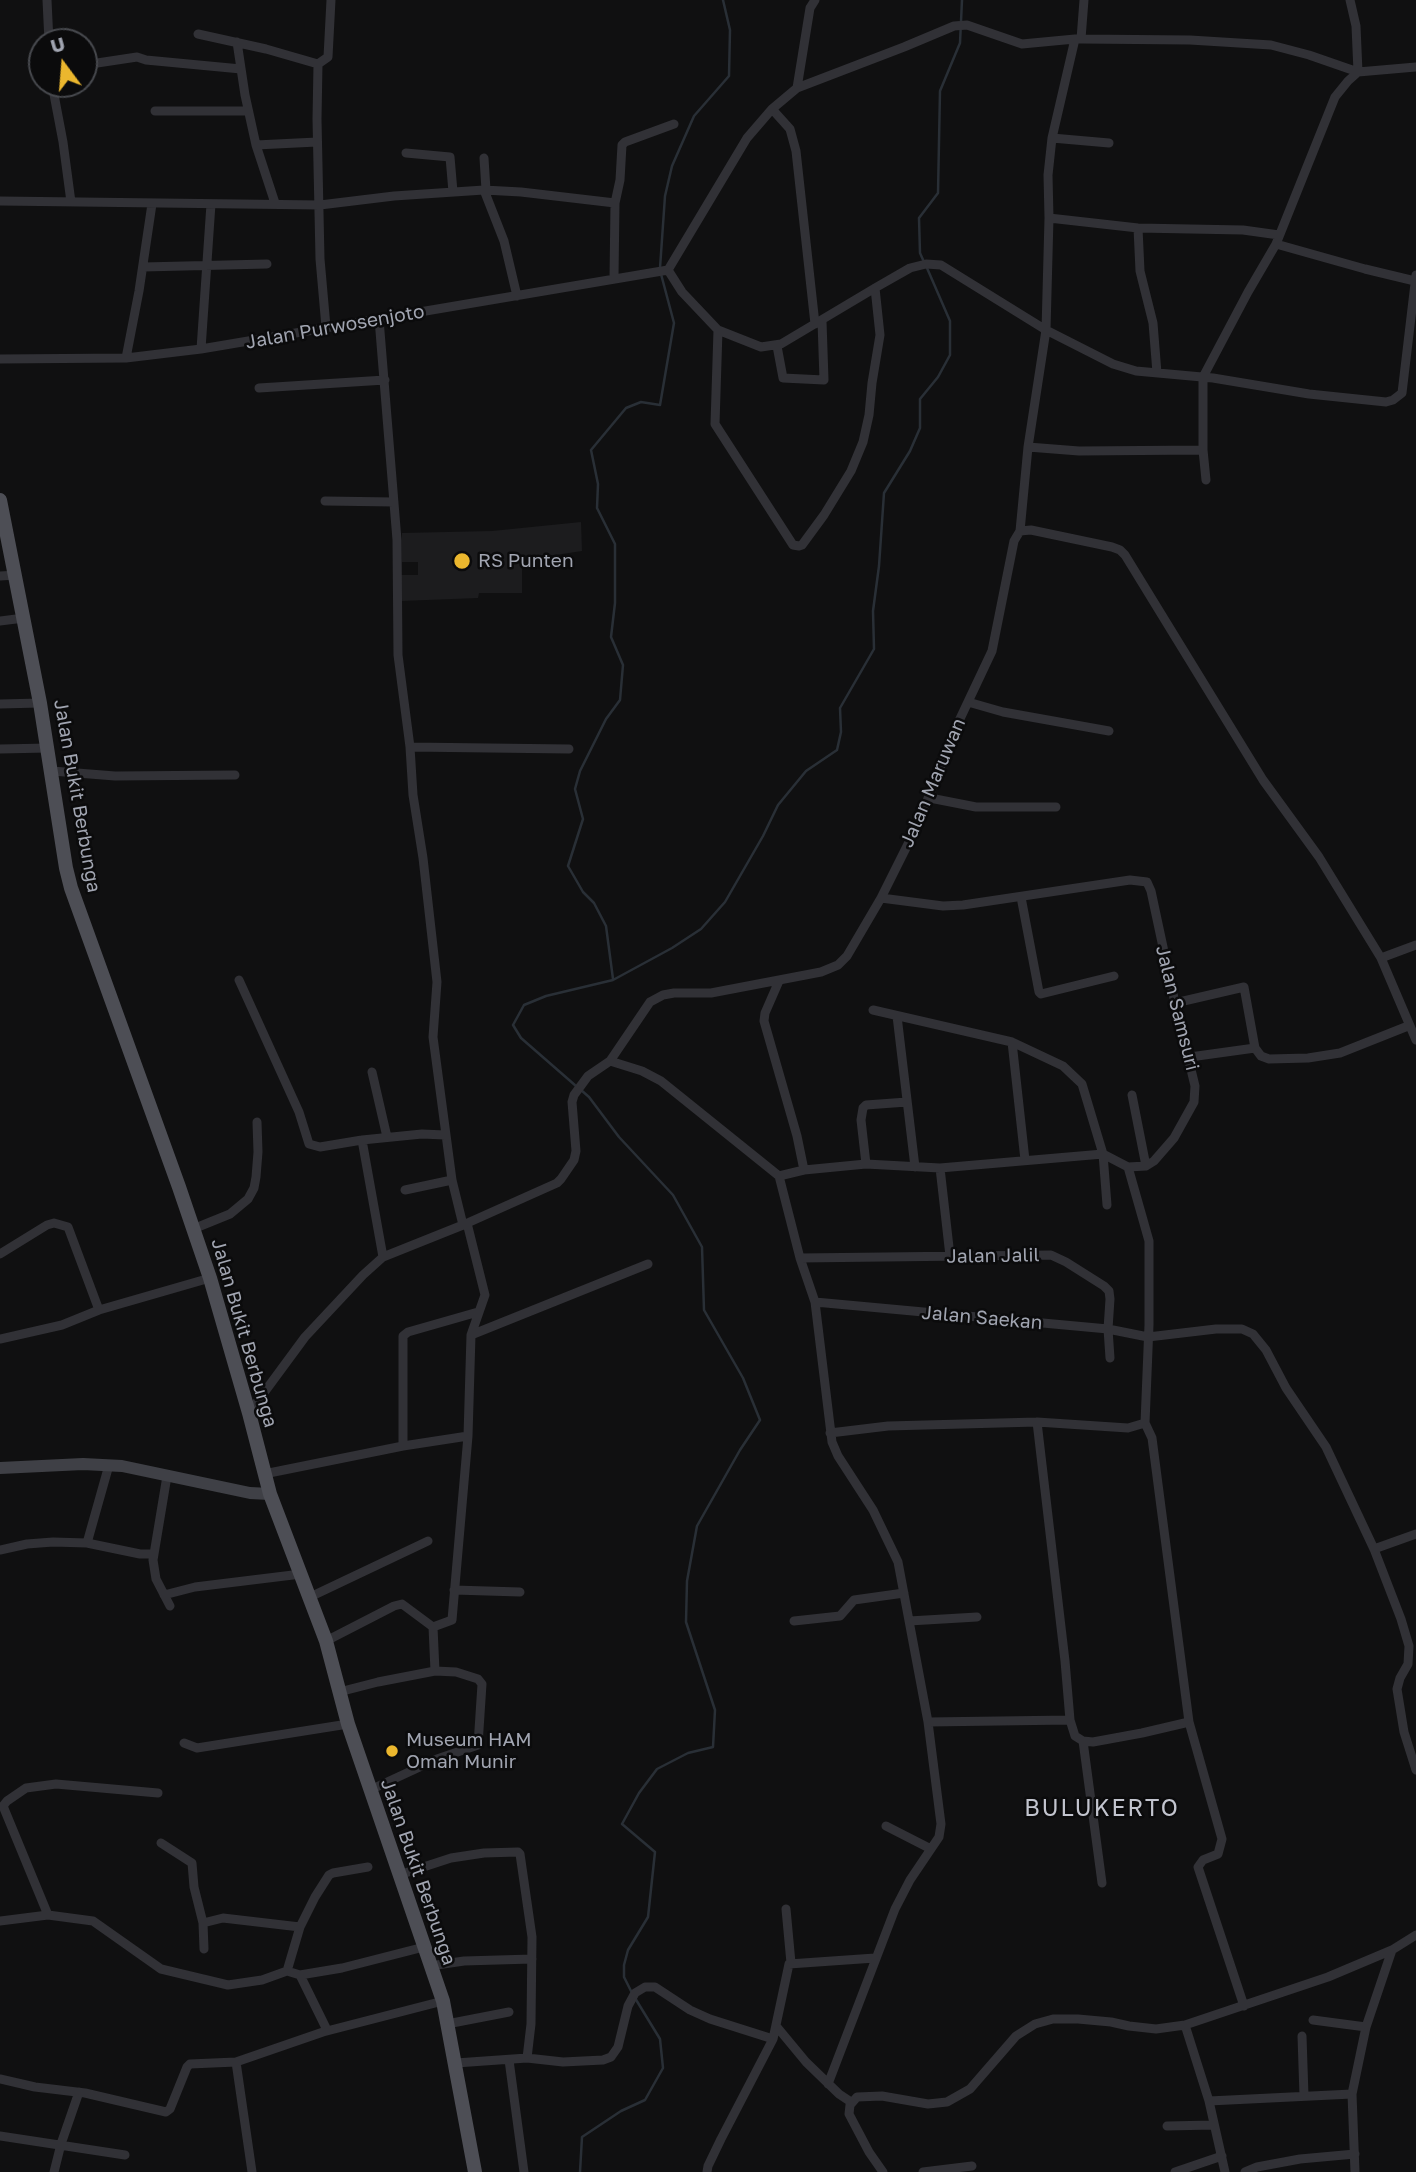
<!DOCTYPE html>
<html>
<head>
<meta charset="utf-8">
<style>
	body { margin:0 }
	#map { position:relative; width:1416px; height:2172px; overflow:hidden; background:#101011; font-family:"Golos Text",sans-serif }
	canvas { display:block }
	.north { position:absolute; left:28px; top:28px; width:70px; height:70px; box-sizing:border-box; background:#0b0b0c; border:2px solid #47494e; border-radius:50%; rotate:344deg; font-size:19px; font-weight:700; line-height:28px; text-align:center; color:#a1a5b1 }
	.north::after { content:''; display:block; margin:auto; width:24px; height:32px; background:#ebb72e; clip-path:polygon(50% 0,100% 100%,50% 72%,0 100%) }
</style>
</head>
<body>
<div id="map">
<canvas width="1416" height="2172"></canvas>
<div class="north">U</div>
</div>
<script>
const c = document.querySelector('canvas').getContext('2d');
c.lineJoin = 'round';
function paint(path, color) { c.fillStyle = color; c.fill(path, 'evenodd'); }
const poly = rows => new Path2D(rows.map(r => 'M' + r).join(''));
function strokePath(path, color, width, dash) { c.strokeStyle = color; c.lineWidth = width; c.lineCap = dash ? 'butt' : 'round'; c.setLineDash(dash || []); c.stroke(path); }
function label(font, color, halo, rows, align = 'center') {
  c.font = font + ' "Golos Text",sans-serif'; c.lineWidth = 5; c.setLineDash([]); c.textBaseline = 'middle'; c.strokeStyle = halo; c.fillStyle = color; for (const [text, x, y, turn = 0] of rows) {
    c.save(); c.translate(x, y); c.rotate((+turn || 0) * Math.PI / 180); c.textAlign = isNaN(turn) ? turn : align; if (halo) c.strokeText(text, 0, 0); c.fillText(text, 0, 0); c.restore();
  }
}
paint(poly([
	[581,522,582,551,522,560,522,593,479,593,478,598,401,601,401,575,418,575,418,562,402,562,402,533,492,531]
]), '#1c1c1e');
strokePath(poly([
	[924,262,920,253,919,218,938,193,940,91,960,43,962,0],
	[660,268,665,196,672,166,694,116,729,76,730,30,723,0],
	[613,979,606,926,594,903,583,892,568,866,583,819,575,789,580,771,606,719,620,700,623,665,611,637,615,603,615,544,597,508,598,484,591,450,626,408,641,402,660,405,674,323,661,274],
	[576,1086,521,1038,513,1025,524,1005,546,996,613,980,672,948,701,929,725,902,763,836,778,805,806,771,837,750,841,732,840,708,874,649,873,611,879,566,884,493,910,451,920,428,920,399,938,377,950,355,950,321,927,268],
	[581,1090,589,1097,619,1137,673,1195,702,1247,704,1310,743,1378,760,1420,740,1450,697,1526,687,1581,686,1622,715,1710,713,1747,688,1753,657,1769,639,1793,622,1824,655,1852,648,1917,628,1950,624,1965,624,1977,632,1993],
	[580,2172,582,2137,621,2111,645,2100,663,2068,660,2039,635,1998]
]), '#292f36', 2.5);
strokePath(poly([
	[47,0,49,42],
	[198,34,266,49,318,64,328,57,331,0],
	[1081,39,1190,40,1271,45,1309,55,1358,72,1416,67],
	[237,42,245,95,256,145,275,203],
	[318,64,317,119,320,259,326,327],
	[84,65,137,57,146,60,241,69],
	[52,84,63,142,71,202],
	[797,88,810,8,815,0],
	[772,109,790,129,796,151,815,324],
	[155,111,248,111],
	[1052,138,1109,143],
	[256,145,317,142],
	[406,153,450,157,453,192],
	[484,158,486,190],
	[484,190,504,241,517,296],
	[0,201,320,205,394,196,484,190,521,192,615,203],
	[1049,218,1138,228,1243,230,1279,235],
	[1138,228,1140,271,1153,323,1157,373],
	[1276,244,1365,269,1415,281],
	[143,267,267,264],
	[668,270,682,292,718,330,761,347,781,344,875,288,910,268,926,264,941,265,1046,330,1049,218,1048,175,1052,138,1075,39,1081,39,1084,0],
	[668,270,747,138,772,109,797,88,904,47,954,26,967,25,1022,44,1075,39],
	[614,278,615,203,620,180,622,145,625,142,674,124],
	[379,319,397,540,398,655,410,747,413,795,423,858,437,982,433,1037,452,1180,463,1225],
	[718,330,715,424,793,545,799,546,802,545,824,515,851,471,863,442,869,415,872,383,880,335,875,288],
	[777,346,783,378,824,380,822,321],
	[201,349,211,204],
	[126,358,139,291,152,204],
	[0,359,126,358,201,349,668,270],
	[259,388,385,380],
	[1028,447,1079,451,1203,450],
	[1206,480,1203,450,1203,377,1248,292,1276,244,1335,97,1348,81,1358,72,1356,26,1350,0],
	[325,501,394,502],
	[1020,531,1031,530,1112,547,1120,550,1125,555,1263,780,1319,857,1381,958,1416,1040],
	[0,576,16,575],
	[0,621,24,618],
	[968,702,1003,712,1109,731],
	[0,704,40,703],
	[410,747,569,749],
	[0,749,48,748],
	[52,771,115,776,235,775],
	[930,798,976,807,1056,807],
	[1021,897,1039,992,1041,994,1114,976],
	[1381,958,1416,945],
	[239,980,299,1112,309,1144,320,1147,362,1140,422,1134,445,1135],
	[779,981,765,1013,764,1021,797,1136,804,1170],
	[1175,1003,1244,987,1255,1048,1261,1056,1269,1059,1308,1058,1340,1053,1408,1026],
	[873,1010,1012,1042,1063,1066,1082,1084,1103,1154,1107,1205],
	[897,1016,915,1167],
	[1012,1042,1025,1160],
	[1190,1057,1255,1048],
	[610,1061,642,1071,661,1081,779,1176],
	[372,1072,387,1137],
	[1132,1095,1146,1166],
	[362,1140,383,1257],
	[866,1164,861,1120,863,1108,866,1105,907,1102],
	[1128,1167,1149,1241,1149,1325,1145,1423,1152,1438,1189,1722,1222,1839,1218,1854,1203,1860,1198,1867,1244,2006],
	[940,1168,950,1256],
	[405,1190,452,1180],
	[193,1229,230,1214,248,1199,254,1188,256,1177,258,1152,257,1122],
	[0,1254,47,1225,54,1223,68,1227,99,1310],
	[800,1258,1051,1255,1066,1262,1104,1286,1109,1291,1110,1299,1108,1329,1110,1358],
	[815,1302,1108,1329,1148,1337,1216,1329,1242,1329,1253,1334,1266,1350,1286,1388,1326,1447,1374,1549,1416,1534],
	[471,1335,648,1264],
	[0,1339,62,1325,99,1310,210,1278],
	[249,1413,305,1337,363,1275,383,1257,463,1225,557,1183,561,1179,574,1160,576,1151,572,1102,574,1095,588,1076,610,1061,650,1002,663,995,674,993,711,993,821,972,838,965,847,956,881,898,917,826,958,723,992,651,1014,541,1020,531,1028,447,1046,330,1113,364,1136,371,1213,378,1309,394,1386,402,1393,400,1402,393,1416,275],
	[1037,1422,1065,1661,1070,1720,1075,1736,1083,1741,1093,1742,1142,1733,1189,1722],
	[830,1433,888,1426,1037,1422,1128,1428,1145,1423],
	[403,1446,403,1336,408,1332,478,1312],
	[264,1474,403,1446,468,1436],
	[167,1476,153,1560,156,1579,170,1606],
	[87,1543,109,1465],
	[1374,1549,1401,1619,1409,1646,1408,1664,1400,1678,1397,1689,1404,1732,1416,1770],
	[0,1550,27,1544,53,1542,87,1543,140,1554,153,1554],
	[454,1590,520,1592],
	[164,1595,195,1587,301,1574],
	[310,1597,428,1541],
	[794,1621,840,1616,854,1600,904,1593],
	[909,1621,977,1617],
	[326,1641,394,1606,402,1604,433,1627],
	[435,1671,433,1627,452,1620,468,1436,471,1335,485,1295,467,1223],
	[339,1692,378,1682,435,1671,456,1672,478,1679,482,1684,478,1745,437,1759,370,1790],
	[928,1722,1070,1720],
	[1083,1741,1102,1883],
	[184,1743,197,1748,348,1724],
	[886,1826,931,1849],
	[161,1843,192,1863,194,1887,203,1923,223,1918,300,1927],
	[368,1867,333,1873,329,1875,315,1897,300,1927,287,1971,300,1975,342,1968,424,1947],
	[399,1875,451,1858,484,1853,518,1852,520,1854,532,1937,531,2024,527,2058],
	[786,1909,791,1963],
	[48,1915,3,1806,7,1801,26,1788,56,1784,158,1793],
	[0,1921,48,1915,93,1921,161,1969,228,1985,262,1980,287,1971],
	[203,1923,204,1949],
	[430,1966,464,1961,532,1959],
	[300,1975,327,2030],
	[1313,2020,1366,2027],
	[447,2024,509,2012],
	[1185,2025,1209,2101,1225,2172],
	[777,2027,806,2062,839,2094,851,2102],
	[1302,2036,1304,2096],
	[773,2039,789,1964,875,1958],
	[509,2060,524,2172],
	[236,2062,252,2172],
	[456,2063,527,2058,563,2062,603,2060,611,2057,618,2047,628,2006,635,1993,645,1987,655,1987,690,2010,710,2019,773,2039,721,2139,708,2166,707,2172],
	[0,2079,35,2087,85,2093,166,2112,170,2109,187,2067,190,2064,236,2062,323,2032,443,2001],
	[828,2084,895,1909,910,1880,939,1837,941,1824,928,1722,898,1562,873,1510,838,1456,832,1442,815,1302,800,1258,779,1176,804,1170,866,1164,940,1168,1103,1154,1128,1167,1146,1166,1154,1161,1174,1138,1194,1102,1195,1086,1175,1003,1151,891,1147,882,1130,880,963,905,943,906,881,898],
	[1209,2101,1352,2094],
	[1167,2126,1213,2125],
	[0,2136,125,2155],
	[54,2172,61,2144,79,2092],
	[883,2172,869,2152,849,2114,850,2105,857,2097,882,2096,928,2104,947,2102,970,2089,1016,2036,1035,2024,1053,2019,1078,2019,1111,2022,1129,2026,1156,2029,1185,2025,1328,1977,1392,1950],
	[923,2172,972,2166],
	[1175,2172,1222,2156],
	[1245,2172,1257,2167,1300,2159,1355,2154],
	[1355,2172,1352,2094,1366,2027,1392,1950,1416,1935]
]), '#313136', 9);
strokePath(poly([
	[0,1468,83,1464,122,1466,250,1493,270,1494]
]), '#3f4046', 12);
strokePath(poly([
	[0,500,40,703,66,868,71,888,179,1187,210,1278,249,1413,270,1494,326,1641,348,1724,443,2001,475,2172]
]), '#4d4e55', 14);
for (const [x, y, r, color] of [
	[462,561,9,"#ebb72e"],
	[392,1751,7,"#ebb72e"]
]) { const dot = new Path2D(); dot.arc(x, y, r, 0, 2 * Math.PI); c.fillStyle = color; c.fill(dot); strokePath(dot, '#0b0b0c', 2.5); }
label('19px', '#a1a5b1', '#0b0b0c', [
	["Jalan Purwosenjoto",335,327,-10],
	["Jalan Maruwan",933,783,-67],
	["Jalan Bukit Berbunga",77,796,80],
	["Jalan Samsuri",1177,1008,76],
	["Jalan Jalil",993,1256,-1],
	["Jalan Saekan",982,1318,5],
	["Jalan Bukit Berbunga",244,1333,74],
	["Jalan Bukit Berbunga",418,1872,71]
]);
label('19px', '#a1a5b1', '#0b0b0c', [
	["RS Punten",478,561],
	["Museum HAM",406,1740],
	["Omah Munir",406,1762]
], 'left');
c.letterSpacing = '2px';
label('23px', '#c2c4ce', '#0b0b0c', [
	["BULUKERTO",1102,1809]
]);
c.letterSpacing = '0px';
</script>
</body>
</html>
